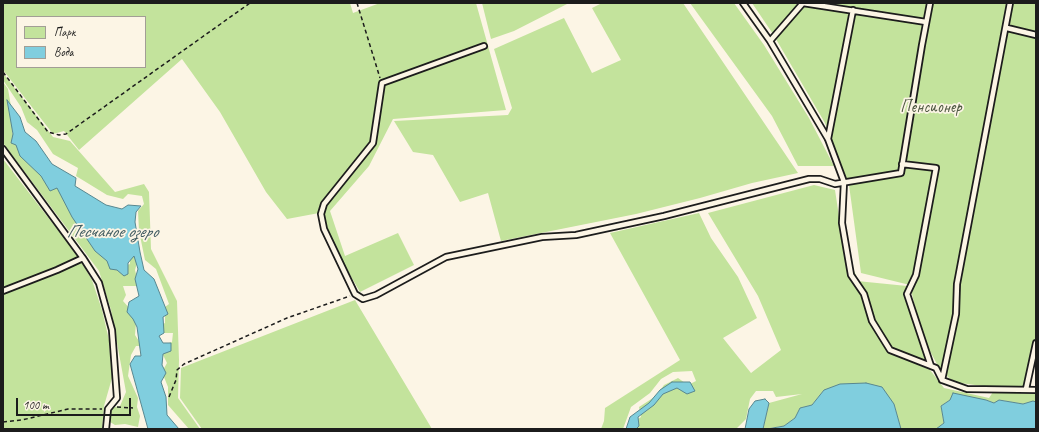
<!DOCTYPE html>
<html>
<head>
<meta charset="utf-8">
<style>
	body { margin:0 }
	#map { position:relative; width:1039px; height:432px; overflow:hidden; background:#fcf5e5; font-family:Caveat,sans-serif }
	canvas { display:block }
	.frame { position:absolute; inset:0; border:4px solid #1c1c1c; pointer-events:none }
	.legend { position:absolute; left:16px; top:16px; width:130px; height:52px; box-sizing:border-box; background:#fcf5e5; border:1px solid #a29e95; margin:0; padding:5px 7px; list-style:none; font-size:12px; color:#1c1c1c }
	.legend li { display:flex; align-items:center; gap:8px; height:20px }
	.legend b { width:20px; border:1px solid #a29e95 }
	.scale { position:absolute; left:16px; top:398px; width:115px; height:18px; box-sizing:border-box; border:2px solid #1c1c1c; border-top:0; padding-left:5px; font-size:12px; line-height:14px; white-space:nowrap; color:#1c1c1c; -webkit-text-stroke:3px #fcf5e5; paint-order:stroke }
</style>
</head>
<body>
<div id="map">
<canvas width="1039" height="432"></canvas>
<div class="frame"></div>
<ul class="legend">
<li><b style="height:11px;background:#c3e39c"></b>Парк</li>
<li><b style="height:11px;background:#80cede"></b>Вода</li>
</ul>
<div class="scale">100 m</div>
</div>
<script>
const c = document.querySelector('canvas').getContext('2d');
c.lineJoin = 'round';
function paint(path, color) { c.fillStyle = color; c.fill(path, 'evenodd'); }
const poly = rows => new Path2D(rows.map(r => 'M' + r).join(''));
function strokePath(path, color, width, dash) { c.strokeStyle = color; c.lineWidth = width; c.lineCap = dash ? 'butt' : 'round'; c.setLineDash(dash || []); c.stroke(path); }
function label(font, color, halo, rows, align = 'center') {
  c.font = font + ' Caveat,sans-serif'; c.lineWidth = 3.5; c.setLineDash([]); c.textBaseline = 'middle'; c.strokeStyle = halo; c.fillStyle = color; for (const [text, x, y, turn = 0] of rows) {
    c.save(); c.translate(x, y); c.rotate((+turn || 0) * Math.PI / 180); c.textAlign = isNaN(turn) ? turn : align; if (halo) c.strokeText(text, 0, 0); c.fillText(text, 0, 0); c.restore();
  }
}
paint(poly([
	[3,3,350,3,353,13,380,3,476,3,506,110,393,119,369,166,330,211,345,256,398,233,414,265,360,292,346,268,319,213,287,219,266,192,220,112,182,59,79,150,64,131,53,134,3,70],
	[17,17,145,17,145,67,17,67],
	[482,3,569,3,514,31,491,39],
	[602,3,683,3,798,173,752,183,700,198,636,214,501,241,488,193,460,202,433,155,413,152,394,121,508,115,512,108,494,49,564,18,592,73,621,60,592,8],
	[690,3,734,3,764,45,809,118,834,166,798,166,772,116],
	[752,3,1036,3,1036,351,1026,392,953,382,939,368,921,334,910,285,861,273,849,185,825,123,773,34],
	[3,73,53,137,70,141,115,192,144,184,149,192,151,249,177,301,179,360,178,398,200,429,189,429,168,405,168,387,162,372,167,363,163,355,165,344,172,342,173,333,164,333,160,326,165,323,165,307,169,304,156,269,145,260,139,231,138,211,144,204,142,196,128,194,123,199,107,195,76,176,78,168,53,154,37,130,27,122,21,107,3,80],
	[3,82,8,89,14,124,12,133,17,136,58,179,125,266,130,264,130,253,138,259,135,270,139,286,123,286,126,295,123,301,132,311,136,323,135,335,142,346,136,346,131,355,128,376,138,398,137,407,140,416,138,427,125,424,115,425,110,422,107,414,111,408,120,406,126,392,111,310,99,271,3,143],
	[3,159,77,255,92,280,102,310,109,340,112,378,104,406,102,429,3,429],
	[814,185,835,190,844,250,856,275,857,281,907,286,930,370,944,388,989,398,993,392,1036,394,1036,402,1033,401,1023,404,1000,400,994,403,986,400,950,400,941,406,944,423,936,429,901,429,894,404,824,390,812,405,800,408,795,418,784,426,763,429,769,403,802,394,776,397,773,391,756,391,750,399,746,419,736,429,631,429,633,422,641,417,639,407,656,396,664,385,678,378,688,385,696,381,692,371,673,372,661,379,650,393,631,407,623,429,601,429,604,421,605,408,680,360,610,233,699,213,711,238,738,277,757,318,723,338,751,373,781,350,758,296,708,213],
	[355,300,432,429,202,429,180,398,181,368]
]), '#c3e39c');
const water = poly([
	[7,100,20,117,25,132,36,141,52,164,76,178,75,186,106,205,122,209,128,205,141,206,136,212,135,222,140,252,144,270,154,279,168,314,163,317,164,333,159,336,163,343,171,343,171,351,163,354,162,365,166,373,161,382,166,397,167,415,179,429,148,429,130,364,135,356,141,356,137,327,133,319,127,312,129,302,139,296,135,279,138,269,134,256,128,263,128,274,124,276,117,270,110,269,107,261,95,251,72,217,57,188,50,191,41,176,20,156,16,145,11,143,13,134,7,100],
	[672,382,690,382,695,391,687,394,677,388,663,394,654,405,638,417,639,426,636,429,626,429,630,417,649,403,660,390,672,382],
	[866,383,882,387,894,404,901,429,767,429,784,426,795,418,800,408,812,405,824,390,840,384,866,383],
	[953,393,986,400,994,403,999,400,1023,404,1033,401,1036,402,1036,429,936,429,944,423,941,406,950,400,953,393],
	[765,399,769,403,763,429,745,429,749,409,755,401,765,399]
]);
paint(water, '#80cede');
strokePath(water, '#588790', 1);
const lane = poly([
	[743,3,770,41,828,139,844,182,842,223,851,275,864,294,872,321,890,350,936,368,942,380,967,389,1036,390],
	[803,3,926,22],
	[1007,28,1036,35],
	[770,41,803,3],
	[484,46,382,83,373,143,324,204,321,214,324,229,355,294,363,299,376,295,446,257,542,237,576,235,664,216,809,179,820,179,835,184,901,173,922,45,930,3],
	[828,139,853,10],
	[3,149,83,258,99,283,112,330,117,398,108,409,106,429],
	[902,164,936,168,916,275,907,294,931,366],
	[3,291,57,270,83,258],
	[942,380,956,314,957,284,1010,3],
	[1026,389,1036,343]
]);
strokePath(lane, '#1c1c1c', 8);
strokePath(poly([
	[357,3,380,78],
	[3,72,48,132,59,135,66,134,250,3],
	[169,397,176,380,177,370,184,364,287,318,350,296],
	[117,407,133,408],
	[3,422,22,420,68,409,102,409]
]), '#1c1c1c', 1.5, [4, 3]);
strokePath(lane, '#fcf5e5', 4.5);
label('17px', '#4e5842', '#fcf5e5', [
	["Пенсионер",931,108]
]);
label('italic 18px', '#3f5a60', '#fcf5e5', [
	["Песчаное озеро",112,232]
]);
</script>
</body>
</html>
